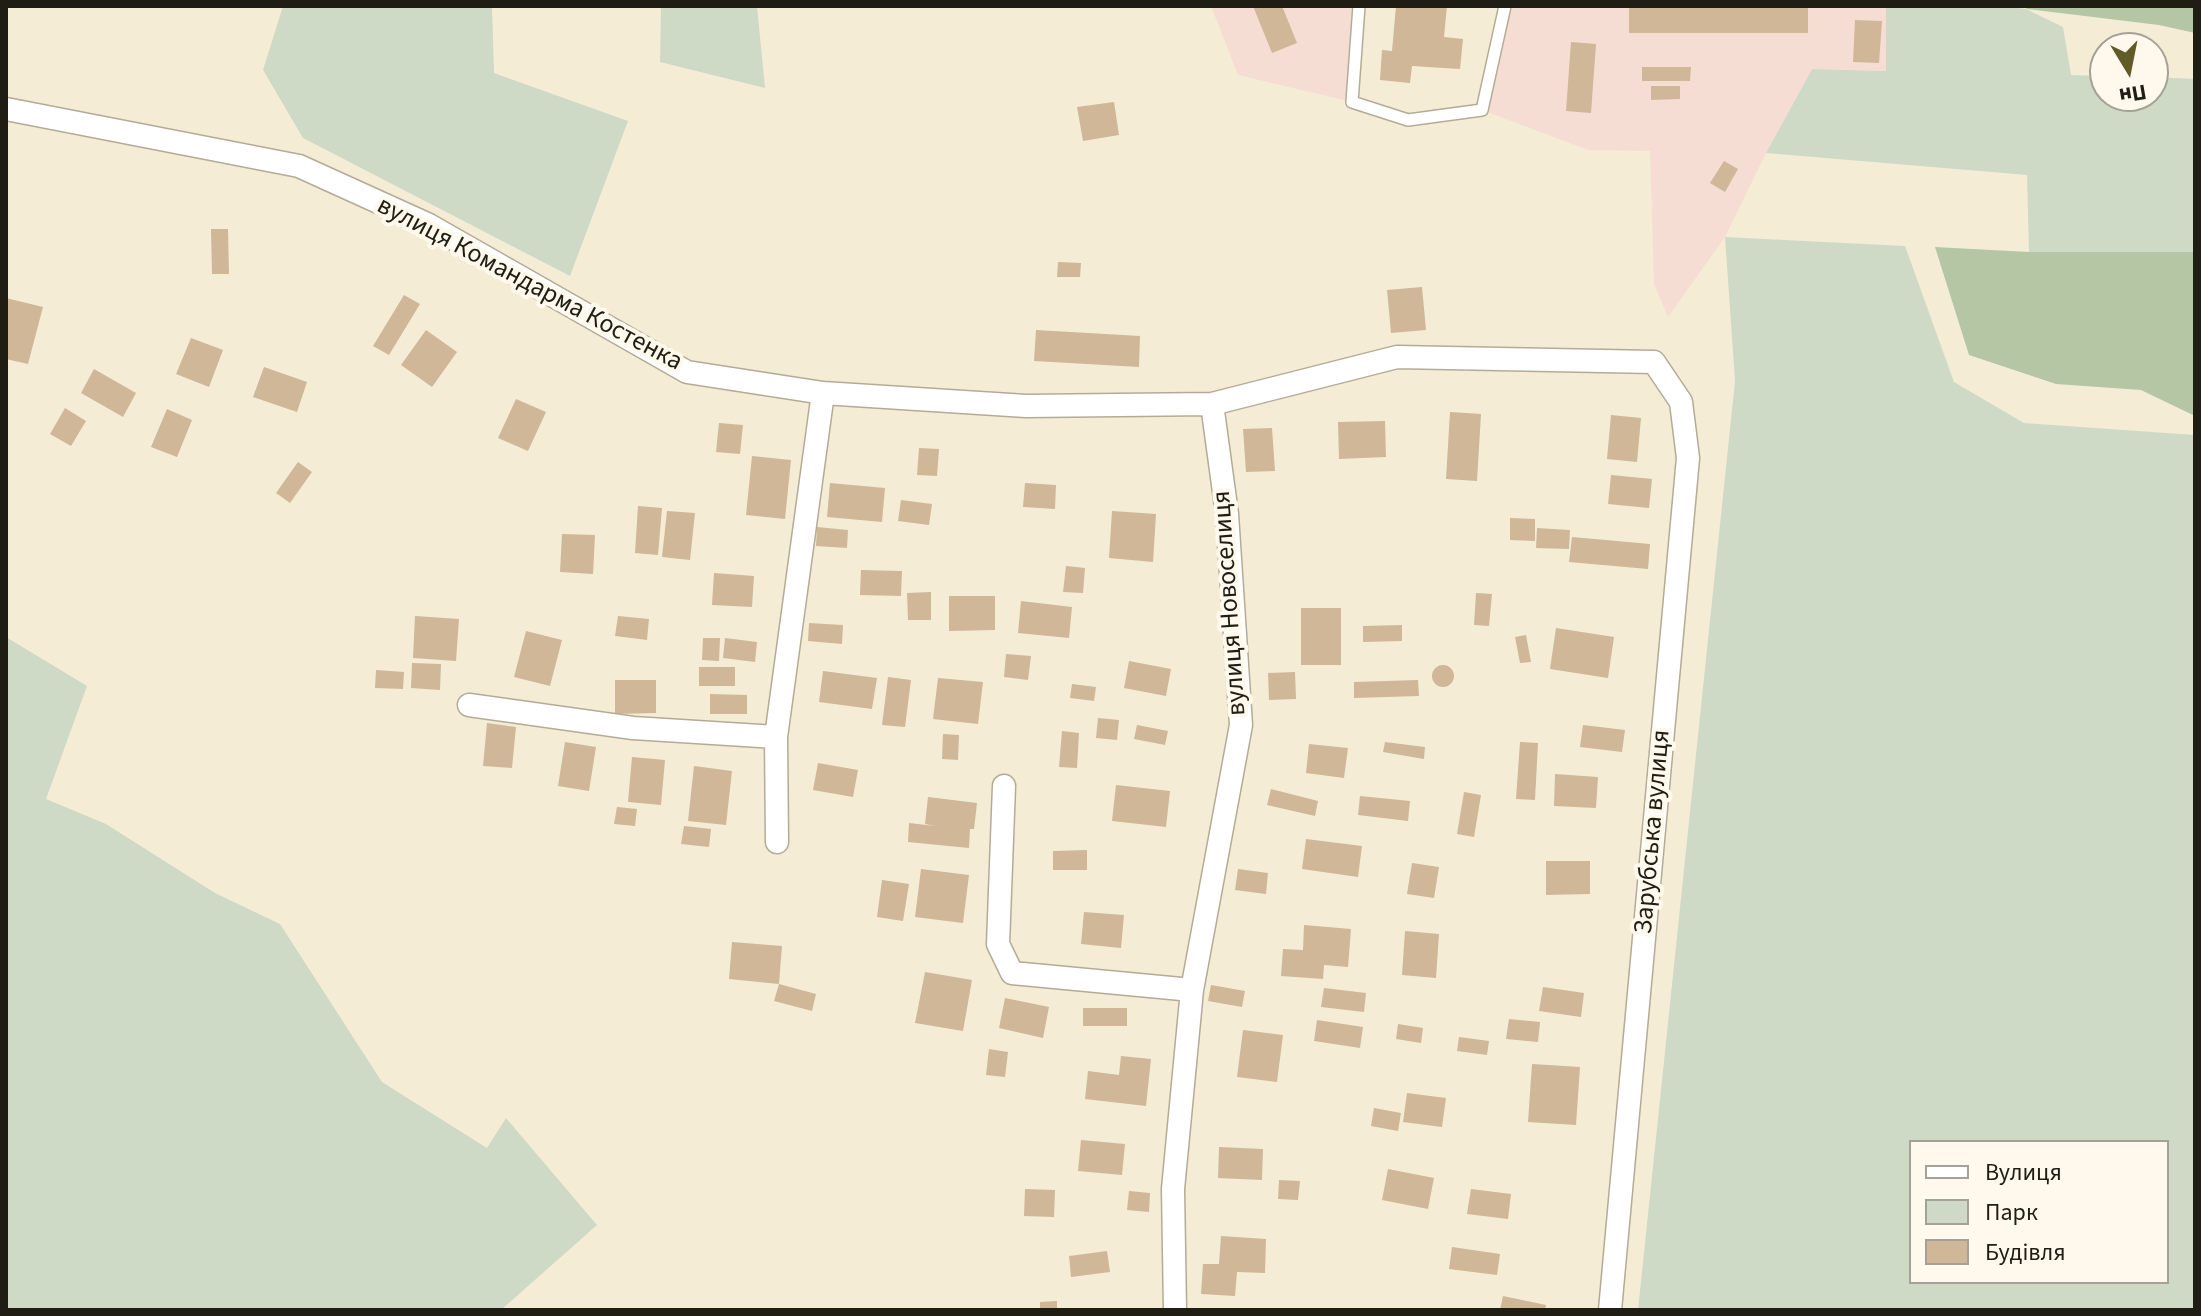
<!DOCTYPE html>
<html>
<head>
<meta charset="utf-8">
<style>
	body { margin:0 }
	#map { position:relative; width:2201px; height:1316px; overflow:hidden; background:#f5ecd6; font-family:"Source Sans 3",sans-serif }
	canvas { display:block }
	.frame { position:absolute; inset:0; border:8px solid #201d15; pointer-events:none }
	.legend { position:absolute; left:1909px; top:1140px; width:260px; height:144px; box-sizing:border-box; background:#fff9ed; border:2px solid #a6a197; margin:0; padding:10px 14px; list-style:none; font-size:24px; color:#201d15 }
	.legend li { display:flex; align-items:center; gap:16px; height:40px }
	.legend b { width:40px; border:2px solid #a6a197 }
	.north { position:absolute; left:2089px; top:32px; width:80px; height:80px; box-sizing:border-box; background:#fff9ed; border:2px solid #a6a197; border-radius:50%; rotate:170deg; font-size:22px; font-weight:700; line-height:32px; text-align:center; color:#201d15 }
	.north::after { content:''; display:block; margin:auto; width:28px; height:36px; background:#615b28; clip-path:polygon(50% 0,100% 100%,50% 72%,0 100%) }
</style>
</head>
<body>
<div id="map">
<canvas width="2201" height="1316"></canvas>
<div class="frame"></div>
<ul class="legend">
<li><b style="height:10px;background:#fff"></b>Вулиця</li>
<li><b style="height:22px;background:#cfdac6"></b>Парк</li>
<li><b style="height:22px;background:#cfb798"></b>Будівля</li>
</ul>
<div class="north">Пн</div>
</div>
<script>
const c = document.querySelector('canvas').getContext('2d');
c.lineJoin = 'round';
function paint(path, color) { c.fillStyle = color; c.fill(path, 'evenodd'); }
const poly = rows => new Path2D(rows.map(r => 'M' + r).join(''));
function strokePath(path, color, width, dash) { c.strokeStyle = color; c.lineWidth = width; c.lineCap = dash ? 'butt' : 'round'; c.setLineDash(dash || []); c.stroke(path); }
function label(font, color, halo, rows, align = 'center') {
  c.font = font + ' "Source Sans 3",sans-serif'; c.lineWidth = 8; c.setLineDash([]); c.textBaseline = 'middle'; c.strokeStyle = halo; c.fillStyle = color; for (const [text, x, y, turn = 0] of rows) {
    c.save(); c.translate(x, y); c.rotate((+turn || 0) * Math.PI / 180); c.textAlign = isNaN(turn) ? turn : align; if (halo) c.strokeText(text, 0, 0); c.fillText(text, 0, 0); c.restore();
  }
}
paint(poly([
	[1211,6,1359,6,1352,102,1238,75],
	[1505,6,1886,6,1886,71,1812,69,1766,153,1725,237,1668,317,1654,284,1650,151,1588,150,1482,110]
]), '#f5ddd3');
paint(poly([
	[283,6,492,6,494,73,628,121,570,276,303,138,263,70],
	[661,6,757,6,765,88,660,62],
	[1886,6,2004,6,2026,9,2063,27,2071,75,2105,76,2105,96,2153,96,2153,77,2195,79,2195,252,2029,252,2027,175,1766,153,1812,69,1886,71],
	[1725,237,1905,246,1954,382,2024,423,2195,435,2195,1310,1638,1310,1735,381],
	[2167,1142,2167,1282,1911,1282,1911,1142],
	[6,637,87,686,46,799,106,824,215,893,280,924,382,1082,487,1148,506,1118,597,1225,501,1310,6,1310]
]), '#cfdac6');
paint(poly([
	[2024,6,2195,6,2195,33,2159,25,2027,9],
	[1935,247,2029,252,2195,252,2195,416,2141,390,2056,384,1969,355]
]), '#b4c6a4');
paint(poly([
	[1253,6,1282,6,1297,43,1272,53],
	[1396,6,1447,6,1444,37,1463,39,1460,69,1412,66,1410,83,1380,80,1382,50,1392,51],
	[1629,6,1808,6,1808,33,1629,33],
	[1855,20,1882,21,1879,63,1853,62],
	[1571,42,1596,44,1591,113,1566,111],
	[1642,67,1691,67,1690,81,1642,81],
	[1651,86,1680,86,1680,99,1651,100],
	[1114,102,1119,135,1083,141,1077,107],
	[1724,161,1738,169,1725,192,1710,183],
	[211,229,228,229,229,274,212,274],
	[1058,262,1081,263,1080,277,1057,277],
	[1422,287,1426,330,1391,333,1387,290],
	[404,295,420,304,389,355,373,346],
	[6,298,43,307,28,364,6,359],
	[426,330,457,352,432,387,401,365],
	[1036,330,1140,336,1139,367,1034,361],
	[191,338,223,350,209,387,176,374],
	[264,367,307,382,297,412,253,397],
	[94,369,136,393,123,417,81,393],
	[516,399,546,412,528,451,498,438],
	[65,408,86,421,71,446,50,434],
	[167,409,192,420,177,457,151,447],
	[1450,412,1481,414,1477,481,1446,479],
	[1611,415,1641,418,1637,462,1607,459],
	[1385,421,1386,457,1339,459,1338,422],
	[719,423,743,425,740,454,716,452],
	[1272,428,1275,471,1246,472,1243,429],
	[919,448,939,449,937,476,917,475],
	[752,456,791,460,785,519,746,515],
	[298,462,312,472,290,503,276,493],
	[1611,475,1652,479,1649,508,1608,504],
	[830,483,885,488,882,522,827,517],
	[1025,483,1056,485,1055,509,1023,507],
	[901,500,932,504,929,525,898,521],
	[638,506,662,508,658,555,635,553],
	[667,511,695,513,690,560,662,557],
	[1112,511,1156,514,1153,562,1109,558],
	[1510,518,1535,519,1535,541,1510,540],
	[817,527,848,530,847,548,816,546],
	[1537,528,1570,530,1569,549,1536,548],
	[562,534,595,535,593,574,560,572],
	[1572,537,1650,544,1648,569,1569,562],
	[1066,566,1085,568,1083,593,1063,592],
	[861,570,902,571,901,596,860,595],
	[714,573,754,576,752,607,712,605],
	[931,592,931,620,908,620,907,593],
	[1476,593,1492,594,1489,626,1474,625],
	[949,596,995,596,995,630,949,631],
	[1021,601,1072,607,1069,638,1018,633],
	[1301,608,1341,608,1341,665,1301,665],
	[415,616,459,619,456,661,413,658],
	[618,616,649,619,647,640,615,636],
	[809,623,843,625,842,644,808,641],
	[1402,625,1402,641,1363,642,1363,626],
	[1556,628,1614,637,1608,678,1550,669],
	[526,631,562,640,550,686,514,677],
	[1526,635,1531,662,1520,663,1515,637],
	[703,638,720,638,719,661,702,660],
	[725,638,757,642,755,662,723,658],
	[1006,654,1031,656,1028,680,1004,677],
	[1129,661,1171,669,1166,696,1124,688],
	[412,663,441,664,440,690,411,688],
	'1432 676a11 11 0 1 1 22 0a11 11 0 1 1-22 0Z',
	[699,667,735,667,735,686,699,686],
	[376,670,404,672,403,689,375,688],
	[823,671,877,678,872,709,819,702],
	[1295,672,1296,699,1269,700,1268,673],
	[888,677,911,680,905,727,882,725],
	[938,678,983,682,978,724,933,719],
	[615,680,656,680,656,713,615,714],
	[1418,680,1419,696,1354,698,1354,682],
	[1072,684,1096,687,1094,701,1070,698],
	[710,694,747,695,747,714,710,714],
	[1098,718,1119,720,1117,740,1096,738],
	[487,723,516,727,512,768,483,766],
	[1137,725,1168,731,1165,745,1134,739],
	[1583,725,1625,730,1622,752,1580,747],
	[1062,731,1079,733,1077,768,1059,767],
	[943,734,959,735,958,760,942,759],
	[565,742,596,747,589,791,558,786],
	[1385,742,1425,747,1424,759,1383,752],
	[1520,742,1538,743,1535,800,1516,799],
	[1309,744,1348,748,1344,778,1306,773],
	[632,757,665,760,661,805,628,802],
	[818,763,858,770,853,797,813,790],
	[694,766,732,771,726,825,688,821],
	[1555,774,1598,777,1596,808,1554,806],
	[1116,785,1170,791,1166,827,1112,821],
	[1271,789,1318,801,1315,816,1267,805],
	[1464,792,1481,795,1474,837,1457,834],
	[1360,796,1410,801,1408,821,1358,815],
	[928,797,977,803,974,829,970,829,969,848,908,842,909,823,935,826,925,824],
	[617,807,637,809,635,826,614,824],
	[684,826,711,829,709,847,681,844],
	[1306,839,1362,846,1358,877,1302,869],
	[1087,850,1087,870,1053,870,1053,851],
	[1546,861,1590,861,1590,894,1546,895],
	[1412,863,1439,867,1434,898,1407,894],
	[921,869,969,875,963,923,915,917],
	[1238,869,1268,873,1266,894,1235,890],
	[882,880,909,884,903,921,877,917],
	[1084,912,1124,915,1121,948,1081,944],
	[1304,925,1351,929,1348,967,1324,965,1323,979,1281,976,1283,949,1303,950],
	[1405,931,1439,934,1436,978,1402,975],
	[732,942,782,946,779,984,729,979],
	[925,972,972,980,963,1031,915,1023],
	[779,984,816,994,812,1011,774,1001],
	[1211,985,1245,991,1242,1007,1208,1001],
	[1543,987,1584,993,1581,1017,1539,1011],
	[1324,988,1366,993,1364,1012,1321,1007],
	[1005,998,1049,1007,1043,1038,999,1028],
	[1083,1008,1127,1008,1127,1026,1083,1026],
	[1509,1019,1540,1022,1538,1042,1506,1039],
	[1317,1020,1363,1027,1360,1048,1314,1041],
	[1398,1024,1423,1028,1421,1043,1396,1039],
	[1243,1030,1283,1035,1277,1082,1237,1077],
	[1459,1037,1489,1041,1487,1055,1457,1051],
	[989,1049,1008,1052,1005,1077,986,1075],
	[1121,1056,1151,1059,1146,1106,1085,1099,1088,1071,1119,1075],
	[1532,1064,1580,1067,1576,1125,1528,1122],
	[1407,1093,1446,1098,1442,1127,1403,1122],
	[1374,1108,1401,1113,1398,1131,1371,1126],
	[1081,1140,1125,1144,1122,1175,1078,1171],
	[1219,1147,1263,1149,1262,1180,1218,1178],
	[1388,1169,1434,1178,1428,1209,1382,1200],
	[1279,1180,1300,1181,1298,1200,1278,1199],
	[1025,1189,1055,1190,1054,1217,1024,1216],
	[1471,1189,1511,1194,1508,1219,1467,1214],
	[1129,1191,1150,1193,1149,1212,1127,1210],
	[1221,1236,1266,1239,1265,1273,1237,1272,1235,1296,1201,1294,1203,1264,1219,1264],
	[1452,1247,1500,1254,1497,1275,1449,1269],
	[1107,1251,1110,1272,1071,1277,1069,1256],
	[1503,1296,1546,1305,1545,1310,1500,1310],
	[1057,1301,1057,1310,1040,1310,1040,1302]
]), '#cfb798');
const lane = poly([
	[1359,6,1352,102,1408,120,1482,110,1505,6]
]);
const street = poly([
	[6,109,299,166,429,225,687,372,823,393,1026,406,1212,404,1397,357,1654,362,1681,402,1688,458,1610,1310],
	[469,705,633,728,776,737],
	[1004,786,998,944,1012,973,1192,990],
	[777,842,776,737,823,393],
	[1175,1310,1173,1189,1192,990,1241,725,1227,514,1212,404]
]);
strokePath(lane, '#b4ab97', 14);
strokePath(street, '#b4ab97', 25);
strokePath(lane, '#fff', 11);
strokePath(street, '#fff', 22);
label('26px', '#201d15', '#fff9ed', [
	["вулиця Командарма Костенка",529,285,28],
	["вулиця Новоселиця",1231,603,-94],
	["Зарубська вулиця",1654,832,-85]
]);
</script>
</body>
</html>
